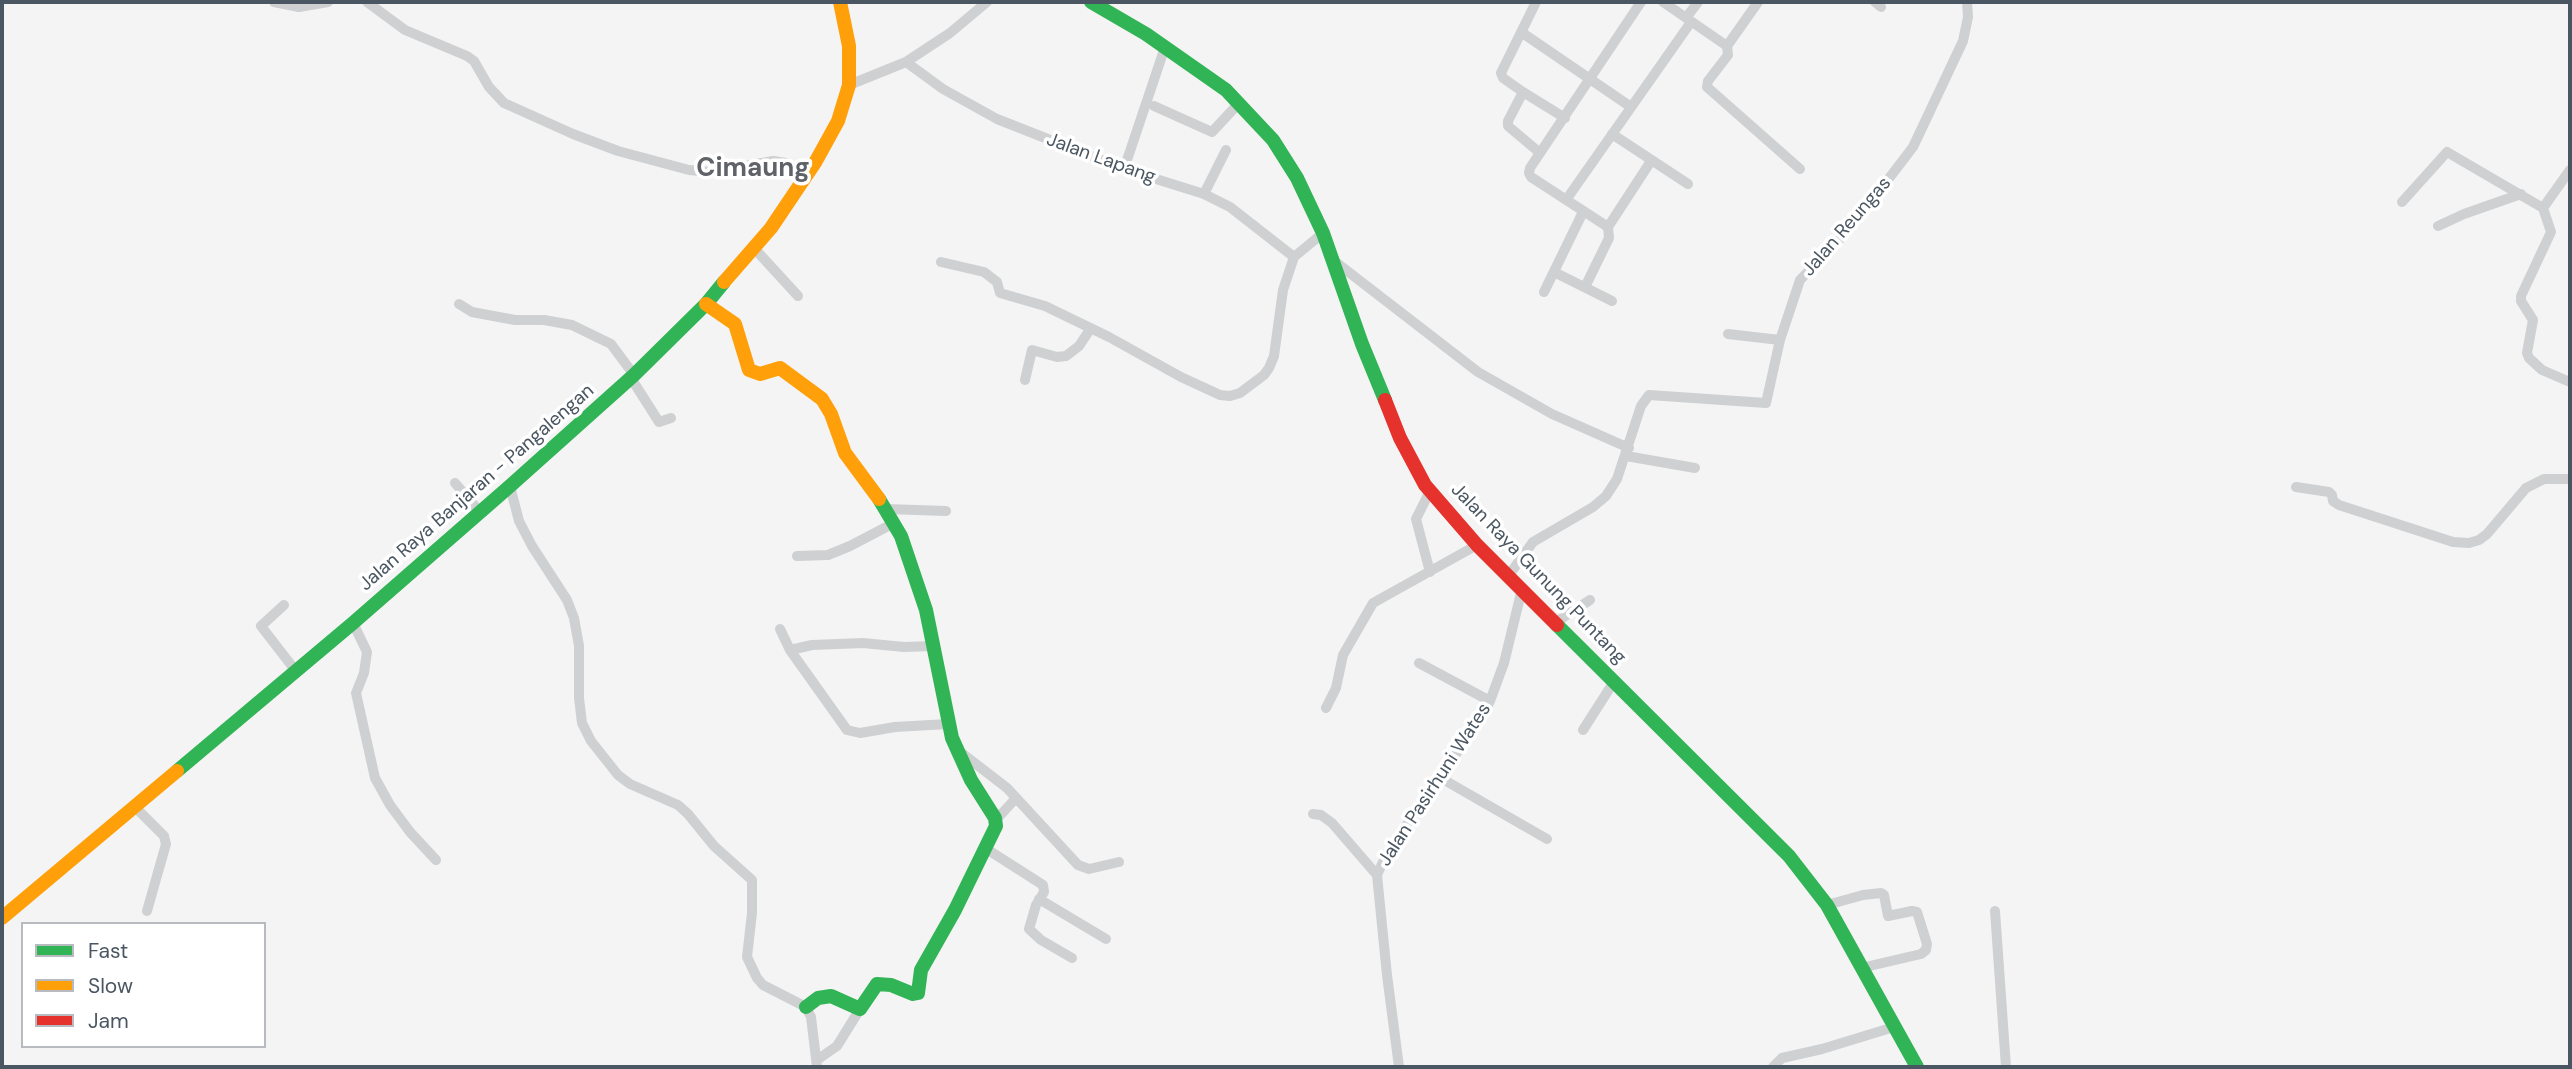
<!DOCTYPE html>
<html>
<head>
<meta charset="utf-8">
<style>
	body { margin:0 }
	#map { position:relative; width:2572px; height:1069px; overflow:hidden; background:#f4f4f4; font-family:"DM Sans",sans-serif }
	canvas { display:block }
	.frame { position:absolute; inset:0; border:4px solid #4a5661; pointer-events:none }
	.legend { position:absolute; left:21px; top:922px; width:245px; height:126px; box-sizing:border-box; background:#fff; border:2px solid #b7bbc0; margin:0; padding:9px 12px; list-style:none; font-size:21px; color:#4a5661 }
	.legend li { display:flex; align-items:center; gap:14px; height:35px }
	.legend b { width:35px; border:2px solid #b7bbc0 }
</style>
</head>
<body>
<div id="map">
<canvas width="2572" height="1069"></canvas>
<div class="frame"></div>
<ul class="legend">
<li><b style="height:9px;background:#30b455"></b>Fast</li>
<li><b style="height:9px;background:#ff9f0a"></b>Slow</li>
<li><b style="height:9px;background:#e5322d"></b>Jam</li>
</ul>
</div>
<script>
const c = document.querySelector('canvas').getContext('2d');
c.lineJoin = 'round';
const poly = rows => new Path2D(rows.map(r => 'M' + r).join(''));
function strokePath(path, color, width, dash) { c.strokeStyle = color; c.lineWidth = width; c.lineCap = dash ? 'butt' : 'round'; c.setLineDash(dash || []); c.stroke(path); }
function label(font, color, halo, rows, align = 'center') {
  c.font = font + ' "DM Sans",sans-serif'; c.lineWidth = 7; c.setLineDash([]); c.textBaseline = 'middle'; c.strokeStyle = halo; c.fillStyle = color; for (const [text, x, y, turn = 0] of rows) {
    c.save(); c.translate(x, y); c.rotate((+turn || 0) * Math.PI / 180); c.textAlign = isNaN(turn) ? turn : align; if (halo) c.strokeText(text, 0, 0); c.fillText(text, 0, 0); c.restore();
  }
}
strokePath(poly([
	[274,2,299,7,328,2],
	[367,2,405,30,467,56,474,61,489,87,504,103,573,134,618,151,689,170,711,172,773,161,786,163,806,175],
	[1536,2,1501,73,1503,78,1523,92,1508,121,1508,126,1540,153],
	[1641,2,1530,168,1529,173,1531,177,1608,227,1651,161],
	[1663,2,1727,46],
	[1758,2,1727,46,1728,55,1708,81,1707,87,1800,169],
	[1875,2,1881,7],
	[1686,18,1698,2],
	[1521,32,1631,107],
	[906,62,943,89,997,119,1124,169,1204,194,1230,207,1294,257],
	[849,85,906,62,950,33,987,2],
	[1523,92,1565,118],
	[1154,106,1212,132,1239,103],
	[1612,134,1688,184],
	[1124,169,1165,47],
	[1204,194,1226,150],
	[1566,200,1691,22],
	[2402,202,2447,152,2543,208],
	[2543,208,2551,232,2521,296,2521,301,2533,320,2527,353,2529,358,2542,370,2570,382],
	[2543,208,2570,170],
	[2438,226,2464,214,2521,194],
	[754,248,798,296],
	[1333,260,1478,372,1552,414,1629,448],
	[941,262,984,272,997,282,1000,293,1045,306,1109,337,1181,377,1220,395,1230,396,1240,393,1264,375,1269,368,1274,356,1283,290,1294,257,1323,233],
	[1554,272,1612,301],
	[1585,287,1609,238,1608,227],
	[1544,292,1583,212],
	[459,304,472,312,515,320,544,320,572,325,611,344,634,375],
	[1728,334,1780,340],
	[631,378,659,422,671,418],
	[1025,380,1032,350,1057,357,1066,356,1079,346,1091,328],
	[1626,456,1695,468],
	[455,483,480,512],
	[510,486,519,521,532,546,567,600,574,618,579,646,579,698,582,723,591,741,618,775,630,784,678,805,688,814,714,846,752,880,752,913,747,957,757,978,763,985,806,1007,811,1017,817,1067],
	[2296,487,2329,492,2332,495,2333,501,2339,505,2453,542,2469,543,2479,540,2487,534,2526,488,2544,479,2570,479],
	[1430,491,1416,519,1430,572],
	[886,509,946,511],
	[797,556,828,555,850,546,894,523],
	[1509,575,1533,542,1593,507,1606,496,1617,479,1641,406,1649,395,1766,403,1780,340,1800,280,1840,239,1856,213,1877,194,1913,147,1963,41,1968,17,1967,2],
	[284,605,261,626,295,670],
	[1556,622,1590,600],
	[353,623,367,652,364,673,356,693,375,778,390,805,410,832,436,860],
	[780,629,790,650,847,730,860,733,895,727,948,724],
	[790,650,812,645,863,643,904,647,933,646],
	[1419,663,1490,701],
	[1326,708,1336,688,1343,655,1373,603,1477,545],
	[1583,730,1615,680],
	[959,751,1007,788,1078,865,1089,869,1119,862],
	[1439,777,1547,839],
	[135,807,164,836,166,844,147,911],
	[1313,814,1321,815,1332,823,1377,875],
	[995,821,1016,798],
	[985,848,1043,885,1044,892,1036,905,1029,929,1041,940,1072,958],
	[1039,899,1106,939],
	[1827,905,1863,895,1881,893,1884,895,1888,916,1912,911,1917,912,1927,944,1926,950,1921,954,1861,968],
	[1995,911,2006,1067],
	[817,1060,837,1046,860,1009],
	[1399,1067,1387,975,1377,875,1387,853,1479,721,1490,701,1504,663,1522,589],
	[1773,1067,1782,1058,1822,1049,1894,1027]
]), '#ced0d2', 10);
strokePath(poly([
	[1091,2,1146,34,1226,90,1273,140,1297,178,1323,233,1362,344,1385,400],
	[1557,625,1789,856,1827,905,1917,1067],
	[177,771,353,623,510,486,634,375,706,304,724,282],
	[806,1007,818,998,831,996,860,1009,877,984,891,985,913,994,918,993,921,970,955,910,996,826,995,818,971,780,952,738,926,610,901,536,879,499]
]), '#30b455', 14);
strokePath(poly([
	[724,282,771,228,816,161,838,121,849,85,849,46,840,2],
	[706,304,735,324,749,370,760,374,780,368,822,399,831,414,845,453,879,499],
	[2,918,177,771]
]), '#ff9f0a', 14);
strokePath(poly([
	[1385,400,1400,438,1425,485,1477,545,1557,625]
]), '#e5322d', 14);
label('19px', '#4a5661', '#fff', [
	["Jalan Lapang",1101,159,20],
	["Jalan Reungas",1847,227,-49],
	["Jalan Raya Banjaran - Pangalengan",477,488,-41],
	["Jalan Raya Gunung Puntang",1538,574,46],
	["Jalan Pasirhuni Wates",1435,785,-57]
]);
label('bold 26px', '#5f6368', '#fff', [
	["Cimaung",753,169]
]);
</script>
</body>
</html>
